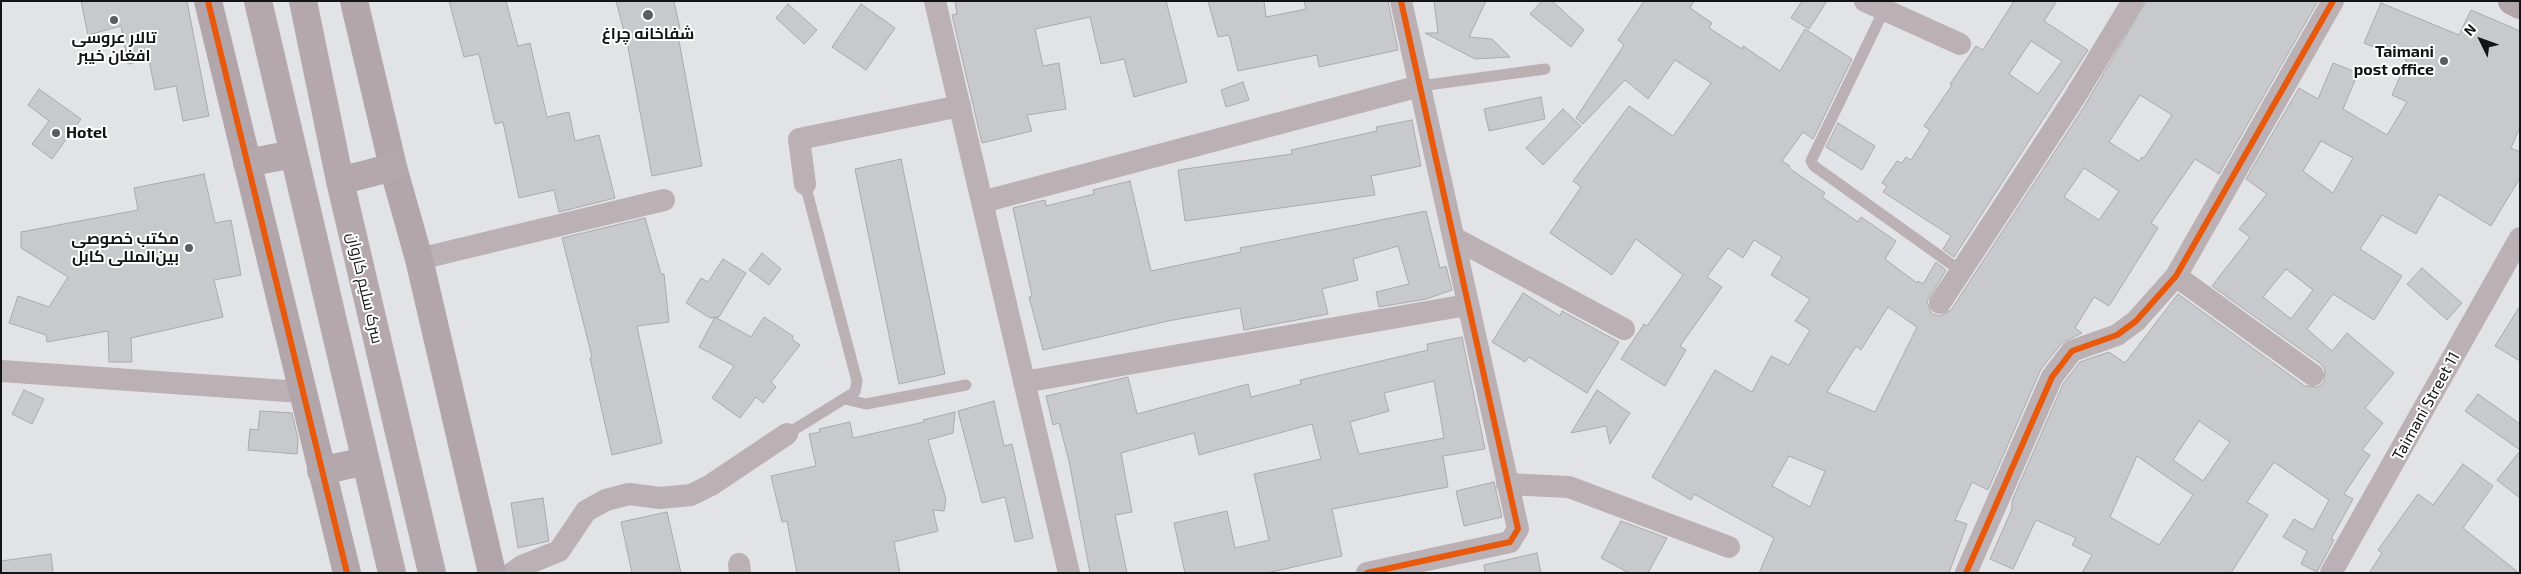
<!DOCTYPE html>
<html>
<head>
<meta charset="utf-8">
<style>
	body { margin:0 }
	#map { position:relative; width:2521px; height:574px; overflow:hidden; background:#e2e3e6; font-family:"Exo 2",sans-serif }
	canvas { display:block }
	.frame { position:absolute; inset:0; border:2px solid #131416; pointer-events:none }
	.north { position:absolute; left:2456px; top:15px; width:50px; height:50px; -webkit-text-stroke:4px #fff; paint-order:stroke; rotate:312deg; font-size:14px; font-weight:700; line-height:20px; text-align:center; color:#131416 }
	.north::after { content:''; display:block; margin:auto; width:18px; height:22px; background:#131416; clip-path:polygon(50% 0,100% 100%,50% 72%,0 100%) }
</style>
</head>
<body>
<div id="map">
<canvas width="2521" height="574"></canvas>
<div class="frame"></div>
<div class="north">N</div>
</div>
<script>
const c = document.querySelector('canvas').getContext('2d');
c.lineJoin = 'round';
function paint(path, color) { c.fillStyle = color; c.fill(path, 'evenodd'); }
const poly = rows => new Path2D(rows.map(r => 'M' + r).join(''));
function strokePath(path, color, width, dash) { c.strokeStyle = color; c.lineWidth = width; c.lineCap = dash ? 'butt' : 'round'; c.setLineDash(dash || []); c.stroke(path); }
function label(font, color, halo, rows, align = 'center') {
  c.font = font + ' "Exo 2",Cairo,sans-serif'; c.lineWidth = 4; c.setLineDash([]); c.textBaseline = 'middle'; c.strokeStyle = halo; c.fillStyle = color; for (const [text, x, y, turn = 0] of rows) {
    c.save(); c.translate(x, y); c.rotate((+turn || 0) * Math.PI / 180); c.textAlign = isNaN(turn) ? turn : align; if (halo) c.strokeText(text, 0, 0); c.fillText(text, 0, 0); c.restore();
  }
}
const building = poly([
	[81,1,187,1,209,116,183,121,176,86,155,90,149,60,128,64,121,26,88,35,81,1],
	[449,1,506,1,518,46,530,43,547,117,569,112,575,141,599,135,615,198,559,212,554,190,519,198,503,122,495,124,479,54,464,57,449,1],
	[616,1,674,1,680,29,677,30,702,166,652,176,627,42,616,1],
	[955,1,1166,1,1187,82,1134,97,1124,59,1101,64,1090,17,1035,29,1043,66,1059,63,1066,109,1027,115,1032,131,982,143,952,15,957,14,955,1],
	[1208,1,1264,1,1266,17,1306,9,1304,1,1388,1,1398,50,1319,67,1317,55,1238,71,1229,35,1218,37,1208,1],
	[1434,1,1486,1,1469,37,1492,39,1510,57,1475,59,1425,33,1438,33,1434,1],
	[1542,1,1552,1,1584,30,1571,47,1530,14,1542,1],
	[1644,1,1694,1,1690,8,1712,23,1709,28,1742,49,1743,46,1780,71,1805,29,1852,59,1813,139,1803,132,1782,161,1790,166,1789,168,1825,193,1822,197,1858,222,1861,217,1896,241,1885,259,1917,283,1918,281,1923,284,1936,262,1946,270,1927,302,1932,314,1940,316,1951,310,2084,107,2146,1,2318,1,2219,174,2195,159,2151,223,2158,228,2109,306,2094,297,2075,328,2082,333,2062,343,2041,369,1988,490,1972,482,1955,520,1967,524,1949,573,1759,573,1774,538,1694,494,1691,500,1652,477,1715,370,1752,392,1771,356,1789,365,1810,330,1795,321,1810,299,1771,275,1782,257,1754,240,1743,258,1728,248,1707,277,1722,287,1680,346,1686,350,1665,386,1621,359,1644,324,1647,326,1683,275,1636,239,1612,275,1550,233,1581,187,1573,181,1629,106,1673,136,1711,83,1675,60,1648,99,1625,80,1583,124,1576,118,1624,45,1618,40,1644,1],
	[2140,95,2172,115,2144,158,2142,157,2139,161,2109,142,2140,95],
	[2084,168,2119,191,2099,220,2064,197,2084,168],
	[1888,307,1917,327,1875,412,1827,392,1856,346,1861,350,1888,307],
	[1789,456,1825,471,1810,507,1772,486,1789,456],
	[1802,1,1827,1,1809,29,1791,18,1802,1],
	[2014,1,2057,1,2044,21,2088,50,1954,257,1943,249,1951,236,1883,192,1887,186,1882,183,1897,161,1902,163,1906,157,1911,160,1930,130,1924,126,1952,85,1950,84,1976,46,1983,50,2014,1],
	[2031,41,2062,61,2038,94,2009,74,2031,41],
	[2381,3,2459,35,2471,10,2520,31,2520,127,2511,148,2520,152,2520,178,2491,226,2439,194,2416,234,2382,215,2360,249,2402,276,2374,320,2333,294,2307,329,2332,351,2347,333,2394,373,2365,408,2383,423,2362,450,2370,455,2344,494,2353,499,2331,539,2334,540,2317,572,2301,564,2307,551,2283,537,2294,519,2313,530,2329,500,2274,462,2247,502,2268,515,2231,573,2082,573,2092,555,2072,545,2076,538,2036,520,2013,569,1990,559,2012,509,2012,501,2063,384,2080,362,2109,352,2125,363,2178,294,2305,386,2318,387,2324,382,2325,370,2321,364,2212,286,2250,237,2239,229,2267,194,2246,179,2299,88,2318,99,2333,63,2358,73,2343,109,2387,135,2407,102,2392,95,2407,60,2364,43,2381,3],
	[2321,141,2353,158,2333,193,2303,171,2321,141],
	[2286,269,2313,290,2291,319,2263,297,2286,269],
	[2199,421,2230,442,2203,481,2173,460,2199,421],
	[2137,456,2193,495,2159,545,2110,517,2137,456],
	[788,4,817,30,804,44,776,18,788,4],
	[861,4,895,28,866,70,832,47,861,4],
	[1243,82,1249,100,1226,107,1221,90,1243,82],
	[39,89,81,119,52,159,32,144,49,121,28,105,39,89],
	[1541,97,1545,119,1489,131,1484,109,1541,97],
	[1563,109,1581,126,1543,165,1526,148,1563,109],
	[1412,120,1421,166,1371,176,1375,195,1185,221,1178,170,1292,154,1291,150,1377,131,1376,127,1412,120],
	[1838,123,1875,146,1862,170,1826,147,1838,123],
	[901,159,945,374,899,384,855,169,901,159],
	[204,174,215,223,231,220,241,275,214,280,223,317,131,338,132,362,109,362,108,331,47,342,46,335,9,323,18,296,49,307,68,277,21,248,21,232,138,210,134,188,204,174],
	[1130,181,1151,271,1241,252,1240,248,1426,211,1440,268,1446,266,1452,290,1426,299,1379,307,1376,292,1409,284,1398,246,1353,259,1358,280,1322,289,1328,314,1244,330,1240,308,1168,321,1043,350,1029,297,1032,296,1013,208,1045,200,1046,206,1094,194,1093,190,1130,181],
	[645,218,661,274,664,274,669,322,637,326,662,443,612,455,590,358,592,357,562,238,645,218],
	[762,253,781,269,769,285,749,270,762,253],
	[723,259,746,273,719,317,710,318,686,303,701,278,708,282,723,259],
	[2422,268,2462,303,2447,320,2407,284,2422,268],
	[1523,293,1560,316,1562,311,1619,342,1587,393,1529,357,1525,362,1492,342,1523,293],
	[2520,306,2520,361,2495,346,2520,306],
	[715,317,751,337,764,317,793,336,792,339,800,345,771,382,776,387,763,403,756,397,740,418,712,398,734,366,699,347,715,317],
	[1462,337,1485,449,1443,456,1448,487,1332,509,1342,556,1267,573,1185,573,1174,523,1227,511,1235,548,1269,540,1254,474,1321,459,1312,424,1199,455,1194,433,1121,453,1132,512,1115,515,1127,573,1090,573,1069,461,1059,423,1053,425,1046,396,1128,377,1137,414,1248,384,1251,397,1301,384,1300,380,1428,350,1427,344,1462,337],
	[1434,381,1444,438,1359,454,1350,422,1389,411,1384,393,1434,381],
	[24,390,44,399,32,424,12,414,24,390],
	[1597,390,1630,413,1610,444,1606,426,1571,433,1597,390],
	[2478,394,2520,424,2520,450,2465,411,2478,394],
	[994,401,1004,446,1012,444,1033,538,1015,542,1005,497,982,503,958,411,994,401],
	[260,411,292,413,298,439,297,454,248,450,250,429,258,430,260,411],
	[955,412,953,433,928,440,946,499,944,511,933,510,938,531,894,542,900,573,797,573,787,521,782,522,771,476,816,466,809,434,820,432,819,429,850,422,853,438,924,422,923,420,955,412],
	[2520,451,2520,498,2497,480,2520,451],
	[2463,464,2493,486,2463,528,2519,573,2369,573,2382,553,2378,550,2418,494,2433,505,2463,464],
	[1494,482,1502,517,1464,526,1456,491,1494,482],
	[543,498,549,541,518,548,511,503,543,498],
	[667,512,681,573,632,573,621,522,667,512],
	[1621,521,1667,538,1648,573,1629,573,1601,558,1621,521],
	[1537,553,1541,573,1485,573,1484,565,1537,553],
	[51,554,53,573,1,573,1,561,51,554]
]);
paint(building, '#c8c9cc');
strokePath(building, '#a9aaac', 1);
strokePath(poly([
	[1884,10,1811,161,1814,166,1961,271],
	[1420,86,1545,69],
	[845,399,866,404,966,385],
	[787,434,855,392,857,381,805,184]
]), '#bbb0b3', 11);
strokePath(poly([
	[935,1,1069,573],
	[1865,1,1960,44],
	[805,184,799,139,960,106],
	[982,202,1420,86],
	[1454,238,1624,329],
	[419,259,664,200],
	[2176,276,2313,375],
	[1940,303,2073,100,2133,1],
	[1,371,301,392],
	[1024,382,1467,305],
	[1507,484,1569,487,1729,547],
	[739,564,740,573],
	[512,573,522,566,559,551,586,511,606,500,629,494,660,498,691,495,711,485,787,434],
	[1367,573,1510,542,1518,529,1401,1],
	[1966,573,2052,377,2072,351,2117,335,2136,321,2176,276,2333,1],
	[2331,573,2520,238]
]), '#bbb0b3', 22);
strokePath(poly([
	[208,1,347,573],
	[354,1,393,167,419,259,492,573],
	[2512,1,2520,5]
]), '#b2a6aa', 28);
strokePath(poly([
	[258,1,392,573],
	[303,1,340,181,432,573],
	[247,163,293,154],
	[340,181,393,167],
	[321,471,365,461]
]), '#b4a8ac', 28);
strokePath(poly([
	[208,1,347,573],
	[1367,573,1510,542,1518,529,1401,1],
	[1966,573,2052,377,2072,351,2117,335,2136,321,2176,276,2333,1]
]), '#e8590c', 6);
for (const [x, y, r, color] of [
	[648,15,6,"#5b5c5f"],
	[114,20,5,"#5b5c5f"],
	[2444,61,5,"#5b5c5f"],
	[56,133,5,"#5b5c5f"],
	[189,248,5,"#5b5c5f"]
]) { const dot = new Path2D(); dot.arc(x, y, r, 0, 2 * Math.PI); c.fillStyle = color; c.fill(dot); strokePath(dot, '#fff', 2); }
label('bold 16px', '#131416', '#fff', [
	["شفاخانه چراغ",648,34],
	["تالار عروسی",114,38],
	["افغان خیبر",114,56],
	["Taimani",2434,52,"right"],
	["post office",2434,70,"right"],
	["Hotel",66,133,"left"],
	["مکتب خصوصی",179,239,"right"],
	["بین‌المللی کابل",179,257,"right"]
]);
label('16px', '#131416', '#fff', [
	["سرک سلیم کاروان",365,288,77],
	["Taimani Street 11",2426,406,-61]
]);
</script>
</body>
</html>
